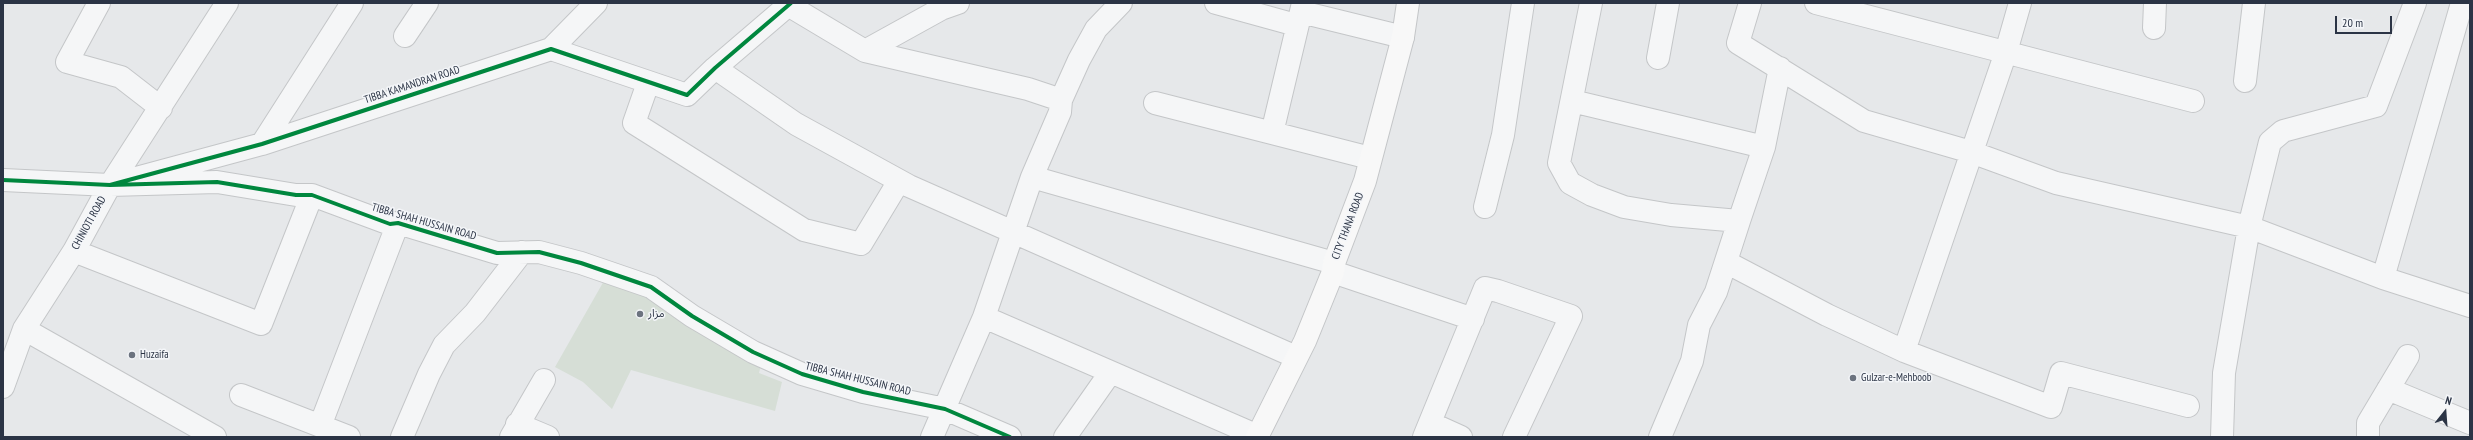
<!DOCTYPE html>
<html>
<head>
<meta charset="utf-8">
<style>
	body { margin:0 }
	#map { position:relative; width:2473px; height:440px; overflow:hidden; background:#e6e8ea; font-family:"PT Sans Narrow",sans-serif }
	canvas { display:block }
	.frame { position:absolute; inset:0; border:4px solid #2b3445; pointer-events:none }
	.north { position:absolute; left:2425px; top:392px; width:40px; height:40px; -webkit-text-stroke:3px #f4f6f9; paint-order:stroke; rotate:17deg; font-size:11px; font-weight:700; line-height:16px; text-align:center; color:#2b3445 }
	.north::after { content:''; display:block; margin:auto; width:14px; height:18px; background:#2b3445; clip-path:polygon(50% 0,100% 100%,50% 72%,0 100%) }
	.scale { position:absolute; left:2335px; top:16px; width:57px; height:18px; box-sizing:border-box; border:2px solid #2b3445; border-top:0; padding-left:5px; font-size:12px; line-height:14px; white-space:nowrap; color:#2b3445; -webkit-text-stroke:3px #f4f6f9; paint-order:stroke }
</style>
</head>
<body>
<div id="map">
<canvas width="2473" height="440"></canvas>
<div class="frame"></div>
<div class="north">N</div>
<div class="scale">20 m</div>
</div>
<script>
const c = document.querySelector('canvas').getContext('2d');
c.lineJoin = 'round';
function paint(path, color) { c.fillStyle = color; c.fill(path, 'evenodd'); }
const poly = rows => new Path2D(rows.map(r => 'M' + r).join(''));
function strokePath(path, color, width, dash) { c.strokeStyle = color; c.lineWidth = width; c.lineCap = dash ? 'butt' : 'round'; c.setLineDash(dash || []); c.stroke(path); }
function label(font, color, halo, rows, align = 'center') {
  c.font = font + ' "PT Sans Narrow","Noto Sans Arabic",sans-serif'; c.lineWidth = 3; c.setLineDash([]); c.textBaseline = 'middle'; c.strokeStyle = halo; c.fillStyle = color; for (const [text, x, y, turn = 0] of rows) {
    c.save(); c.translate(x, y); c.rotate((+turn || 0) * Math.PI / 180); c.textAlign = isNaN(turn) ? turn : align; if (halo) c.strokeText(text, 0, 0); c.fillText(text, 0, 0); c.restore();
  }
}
paint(poly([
	[609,272,763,357,759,373,782,382,775,411,631,370,612,409,583,382,555,367]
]), '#d6ded6');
const street = poly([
	[99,3,67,62,121,77,161,108],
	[1216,3,1296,25],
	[1591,3,1559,163,1570,183,1592,195,1624,207,1671,215,1739,221,1764,147,1780,68],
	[1750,3,1738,43,1864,121,1971,152,2056,183,2249,227,2383,278,2470,306],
	[1816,3,2193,101],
	[788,5,865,51,1028,89,1061,100],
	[1301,12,1403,37],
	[2154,28,2155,3],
	[405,36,427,3],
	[551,49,596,3],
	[865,51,941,9,958,3],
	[1658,58,1668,3],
	[715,68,796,124,909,186,1296,357],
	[2245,81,2254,3],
	[648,83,634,123,804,230,861,244,899,181],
	[1572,101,1764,147],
	[1155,103,1370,158],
	[1272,133,1303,3],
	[262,144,352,3],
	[1032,177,1334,263],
	[3,180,110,185,262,144,551,49,687,95,715,68,791,3],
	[110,185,217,182,296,195,312,195,390,224,398,223,497,253,539,252,581,263,651,287,692,316,753,352,802,374,863,392,945,409,1010,437],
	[1485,207,1503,135,1523,3],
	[74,251,261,324,312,195],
	[1726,262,1827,315,1904,351,2051,407,2061,373,2188,406],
	[1333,272,1473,319],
	[2383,278,2462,3],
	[984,317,1258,436],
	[24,329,215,437],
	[1904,351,2006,52,2020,3],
	[3,387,24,329,74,251,110,185,227,3],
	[2388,389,2470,423],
	[241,395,349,437],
	[1430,423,1461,437],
	[517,424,548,437],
	[320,426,398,223],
	[402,437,429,374,444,345,475,313,522,252],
	[511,437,544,380],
	[932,437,984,317,1032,177,1060,112,1061,100,1079,60,1096,29,1121,3],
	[1065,437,1110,373],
	[1424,437,1485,288,1498,291,1571,316,1514,437],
	[1660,437,1692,361,1699,325,1716,292,1739,221],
	[2222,437,2224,373,2249,227,2270,142,2283,131,2376,106,2415,3],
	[2368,437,2368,423,2408,356]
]);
const secondary = poly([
	[1257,437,1305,341,1333,272,1334,263,1365,181,1403,37,1408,3]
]);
strokePath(street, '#c4c6c8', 24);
strokePath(secondary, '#c4c6c8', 24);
strokePath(street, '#f5f6f7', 22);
strokePath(secondary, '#f8f8f8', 22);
strokePath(poly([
	[3,180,110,185,262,144,551,49,687,95,715,68,791,3],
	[110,185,217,182,296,195,312,195,390,224,398,223,497,253,539,252,581,263,651,287,692,316,753,352,802,374,863,392,945,409,1010,437]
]), '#00873e', 4);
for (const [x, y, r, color] of [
	[640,314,4,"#6c737f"],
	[132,355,4,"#6c737f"],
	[1853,378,4,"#6c737f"]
]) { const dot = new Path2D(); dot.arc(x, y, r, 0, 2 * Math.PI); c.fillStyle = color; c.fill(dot); strokePath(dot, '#f4f6f9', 1.5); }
label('11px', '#2b3445', '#f4f6f9', [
	["TIBBA KAMANDRAN ROAD",412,85,-18],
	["TIBBA SHAH HUSSAIN ROAD",424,222,16],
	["CHINIOTI ROAD",89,223,-61],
	["CITY THANA ROAD",1348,226,-69],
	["TIBBA SHAH HUSSAIN ROAD",858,379,14]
]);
label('11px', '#2b3445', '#f4f6f9', [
	["مزار",648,314],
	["Huzaifa",140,355],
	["Gulzar-e-Mehboob",1861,378]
], 'left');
</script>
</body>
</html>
